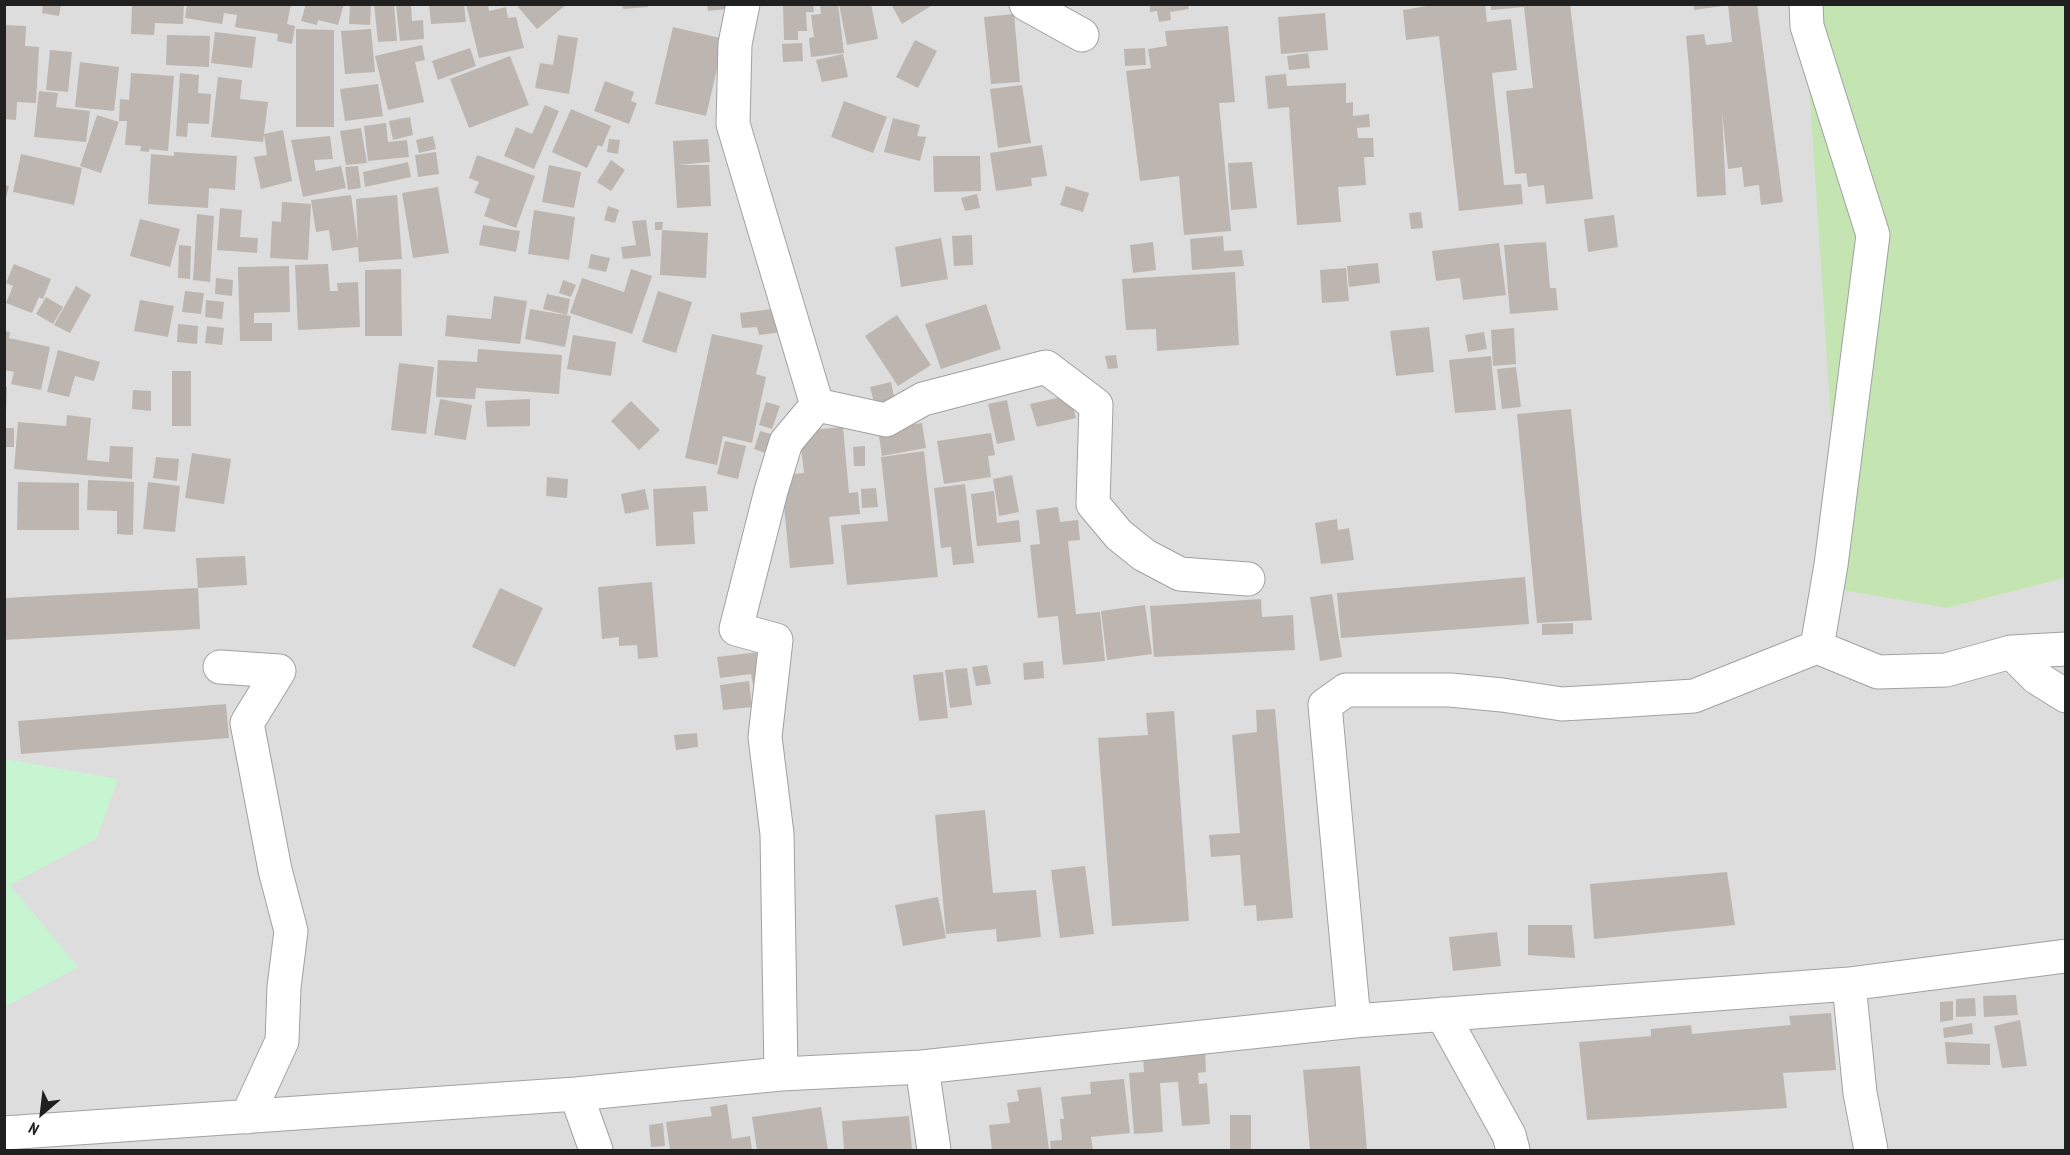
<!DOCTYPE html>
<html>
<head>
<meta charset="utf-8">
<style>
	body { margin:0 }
	#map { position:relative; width:2070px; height:1155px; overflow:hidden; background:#efede7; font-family:"PT Sans Narrow",sans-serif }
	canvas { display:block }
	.frame { position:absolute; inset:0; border:6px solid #202020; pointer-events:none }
	.north { position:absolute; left:12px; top:1083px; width:60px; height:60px; -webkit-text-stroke:4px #fff; paint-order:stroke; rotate:208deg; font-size:16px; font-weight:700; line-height:24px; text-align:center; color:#202020 }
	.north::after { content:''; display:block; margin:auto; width:21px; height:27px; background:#202020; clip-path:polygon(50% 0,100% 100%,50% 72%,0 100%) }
</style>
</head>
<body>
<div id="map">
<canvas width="2070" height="1155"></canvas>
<div class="frame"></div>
<div class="north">N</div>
</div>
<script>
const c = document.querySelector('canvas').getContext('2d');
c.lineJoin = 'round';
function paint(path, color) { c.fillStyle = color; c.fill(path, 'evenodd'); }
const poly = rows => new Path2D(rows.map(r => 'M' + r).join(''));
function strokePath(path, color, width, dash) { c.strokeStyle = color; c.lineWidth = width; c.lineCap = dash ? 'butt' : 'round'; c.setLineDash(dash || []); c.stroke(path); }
paint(poly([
	[5,5,1804,5,1948,608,2065,578,2065,1150,5,1150]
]), '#ddd');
paint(poly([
	[1804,5,2065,5,2065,578,1948,608,1842,590]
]), '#c4e5b1');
paint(poly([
	[4,759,118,779,97,838,10,885,78,967,5,1007]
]), '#c8f5d1');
paint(poly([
	[43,4,61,4,59,16,42,13],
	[132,4,184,4,183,24,155,23,154,35,131,34],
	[187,4,291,4,287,24,295,26,292,44,277,41,278,34,235,27,237,15,224,13,222,24,185,18],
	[306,4,344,4,338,25,318,20,317,25,301,21],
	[350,4,371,4,370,25,349,24],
	[374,4,394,4,397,41,378,42],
	[396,4,411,4,412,21,423,20,424,39,400,41],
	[429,4,464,4,466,22,431,24],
	[466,4,488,4,489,11,506,7,508,18,516,17,524,48,479,58],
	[521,4,567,4,537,29,518,7],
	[622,4,648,4,648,7,623,9],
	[707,4,737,4,737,8,708,11],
	[783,4,813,4,814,12,806,12,807,31,798,31,798,40,784,40],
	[820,4,838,4,844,53,811,57,809,38,814,37,811,15,821,14],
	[839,4,871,4,878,39,847,45],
	[891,4,934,4,902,24],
	[1150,4,1188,4,1189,9,1170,12,1171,20,1159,22,1157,11,1150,12],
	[1439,4,1485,4,1487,22,1511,19,1517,70,1492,73,1504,185,1521,184,1523,204,1459,211,1439,36,1406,40,1403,10],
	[1491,4,1570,4,1593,199,1546,204,1544,185,1528,187,1526,173,1515,174,1506,91,1533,88,1524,7,1491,10],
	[1694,4,1722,4,1722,6,1694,10],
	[1728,4,1757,4,1783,202,1761,205,1759,185,1744,187,1742,167,1728,169,1722,112,1726,195,1697,197,1689,67,1686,36,1704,34,1706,45,1732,42],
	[1325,13,1328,50,1281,54,1278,17],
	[1014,14,1020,82,991,84,984,17],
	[4,25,26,26,25,46,39,47,36,103,17,102,16,120,4,119],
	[1228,26,1235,102,1219,103,1231,231,1184,235,1179,176,1140,181,1126,71,1151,68,1148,49,1167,46,1165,31],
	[673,27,724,39,706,116,655,104],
	[296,29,334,30,334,127,296,127],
	[371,29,375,72,345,74,341,31],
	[215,32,256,37,252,68,211,63],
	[167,35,210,36,209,67,166,65],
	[558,35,578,38,569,94,535,88,540,63,553,65],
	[915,40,937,51,918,88,896,77],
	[802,43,803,61,783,62,782,44],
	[422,45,425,60,415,62,424,102,388,110,375,56],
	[470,48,476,66,438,80,432,61],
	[1145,48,1146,65,1125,66,1124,49],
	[50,50,72,52,68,92,46,90],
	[1308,53,1310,68,1289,70,1287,56],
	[843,54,848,77,822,82,816,60],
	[510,56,529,105,469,128,450,79],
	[80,62,119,67,114,111,75,107],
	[131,73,174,76,168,151,149,149,149,152,140,151,141,146,125,145,127,121,119,121,120,99,129,100],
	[180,73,199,75,198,93,211,94,209,124,188,123,187,137,176,136],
	[1286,74,1287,86,1346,83,1346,103,1353,102,1353,116,1369,114,1370,127,1357,128,1358,138,1373,138,1374,157,1364,157,1366,185,1338,187,1341,222,1297,225,1289,107,1268,109,1265,76],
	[218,77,242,80,240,99,268,102,263,142,211,137],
	[605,81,634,92,631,101,637,103,629,124,594,111],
	[378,84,383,116,345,121,340,89],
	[1022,85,1031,143,998,148,990,89],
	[39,91,58,93,56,107,90,111,86,142,34,137],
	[844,101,887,117,873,153,831,137],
	[545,105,559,111,534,169,504,156,516,127,532,134],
	[571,109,611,126,602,147,598,145,587,168,552,152],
	[97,115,119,122,101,173,80,166],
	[410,117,413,135,393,140,389,121],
	[893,118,920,125,917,136,926,137,920,161,884,152],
	[386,123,388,142,407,140,409,157,368,161,364,126],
	[361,128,367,163,346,165,340,131],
	[283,130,292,181,261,189,254,157,267,155,264,134],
	[330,136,333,159,314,160,316,171,341,166,346,188,303,197,291,140],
	[433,136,436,149,419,153,416,140],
	[609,139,620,140,618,154,607,152],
	[708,139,710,162,679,165,709,165,711,206,677,208,673,141],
	[1042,145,1047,176,1031,178,1032,186,996,191,990,153],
	[174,152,237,156,235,190,209,188,208,208,148,204,151,154,174,156],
	[436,152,439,174,418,177,415,155],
	[21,154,82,168,74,205,13,192],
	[477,155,535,176,516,228,484,216,490,199,474,193,479,182,469,178],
	[933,156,980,156,981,191,934,192],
	[611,160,625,170,611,191,597,182],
	[408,162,411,177,365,187,363,172],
	[1252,162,1257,208,1231,210,1228,163],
	[549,165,581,172,574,208,542,202],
	[358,166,361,188,348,190,345,167],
	[4,185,9,186,5,202,4,202],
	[1066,186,1089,193,1083,212,1060,205],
	[438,187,449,253,413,258,402,193],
	[977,194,980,208,965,211,961,198],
	[351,195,358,243,356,199,397,195,402,259,359,262,358,247,332,251,329,230,316,232,311,200],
	[282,202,311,204,308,260,270,258,272,221,281,222],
	[608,206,619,210,615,223,604,220],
	[220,208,242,210,240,237,258,238,257,253,217,250],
	[534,210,575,217,569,260,528,254],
	[1421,212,1423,228,1411,229,1409,213],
	[197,214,214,216,210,282,193,280],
	[1614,215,1618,247,1588,252,1584,219],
	[140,219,180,229,170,267,130,256],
	[646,220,651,256,623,259,621,247,636,245,632,221],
	[655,222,663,222,662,230,655,230],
	[483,225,520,231,516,252,479,245],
	[662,230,708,233,706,278,660,275],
	[972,235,973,265,954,266,952,236],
	[1223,236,1224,251,1242,250,1244,266,1192,270,1190,239],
	[941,238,948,279,901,287,895,247],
	[1153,242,1156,270,1133,273,1130,245],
	[1546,242,1550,288,1556,288,1558,310,1510,314,1504,245],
	[1499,243,1506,295,1463,300,1460,278,1436,281,1432,251],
	[179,245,191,246,190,279,178,278],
	[591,254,610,258,606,272,588,268],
	[1378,263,1380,283,1349,287,1347,266],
	[14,264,51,279,43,299,39,297,32,313,6,303,13,286,6,283],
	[328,264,330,291,338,291,337,283,358,282,360,327,298,330,295,265],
	[289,266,290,312,254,313,254,323,272,323,272,341,240,341,238,267],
	[1346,268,1349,301,1322,303,1320,270],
	[401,269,402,336,365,336,365,270],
	[631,269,652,276,632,334,570,313,582,278,624,292],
	[1235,272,1239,345,1157,351,1156,329,1126,330,1122,279],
	[216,278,233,280,232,296,215,294],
	[563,280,576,285,571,297,559,293],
	[76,286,91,295,70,333,54,325],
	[185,291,204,293,201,314,182,312],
	[658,291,692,302,676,353,642,342],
	[547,294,570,299,567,315,543,309],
	[494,296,527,301,520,344,445,336,447,315,491,319],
	[46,297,63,307,53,324,36,314],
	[140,300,174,306,168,337,134,331],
	[206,300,224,302,222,319,205,317],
	[986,304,1001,349,941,369,925,324],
	[780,308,783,332,759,335,757,327,742,328,740,313],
	[530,309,571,316,565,347,525,339],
	[897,315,931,365,898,386,865,336],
	[178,324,198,326,197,344,177,342],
	[207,326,224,328,222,345,205,343],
	[1429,327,1434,372,1396,376,1390,331],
	[1514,328,1516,364,1493,366,1491,330],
	[5,331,10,332,9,338,50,347,41,390,11,384,14,372,5,370],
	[1484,332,1487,349,1468,352,1465,335],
	[712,334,763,345,756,374,766,377,752,443,723,436,717,465,685,458],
	[573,335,616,342,611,376,567,369],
	[478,349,562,355,559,394,476,388,475,399,436,397,438,360,477,362],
	[58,350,100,362,94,381,75,376,69,397,47,392],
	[1116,355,1118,368,1108,369,1105,356],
	[1491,356,1496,410,1455,413,1449,360],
	[399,363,434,367,426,434,391,430],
	[1516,367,1521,407,1502,409,1497,369],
	[172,371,191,371,191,426,172,426],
	[891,382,895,401,875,406,870,387],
	[4,387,7,387,6,412,4,412],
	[133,390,151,391,151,411,132,409],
	[1070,395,1076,418,1037,427,1030,404],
	[440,399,472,405,466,440,434,435],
	[530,399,530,426,487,427,485,401],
	[1007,400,1015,440,997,444,988,404],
	[631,401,660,430,639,450,611,421],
	[766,402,780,406,772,429,759,425],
	[1571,409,1592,620,1537,623,1517,414],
	[67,415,91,418,87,460,109,462,110,446,133,447,132,479,14,469,18,422,66,426],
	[922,423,926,448,882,456,878,430],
	[843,427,849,493,858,492,860,514,829,517,834,564,790,568,781,475,804,473,799,431],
	[4,428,14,428,14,447,4,447],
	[760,431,782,437,776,457,754,449],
	[991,433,995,455,988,456,991,477,944,484,937,441],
	[725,441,746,446,738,479,717,474],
	[865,446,865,466,854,466,853,447],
	[924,451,938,577,847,585,841,525,888,521,881,457],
	[192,453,231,459,224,504,185,498],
	[156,457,179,459,177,481,153,478],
	[1012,475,1019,512,999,516,993,479],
	[547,477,568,479,567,498,546,496],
	[88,480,134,482,133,535,117,534,117,511,87,510],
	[18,482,79,483,79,530,17,530],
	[148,482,180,486,175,532,143,529],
	[965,484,974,563,953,565,951,547,941,548,934,488],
	[706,486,708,511,693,512,695,544,656,546,653,489],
	[876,488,878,507,862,508,861,489],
	[645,489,649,509,625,514,621,494],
	[994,491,997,523,1019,520,1021,542,977,546,971,494],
	[1058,507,1060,522,1078,520,1080,540,1068,541,1076,614,1100,612,1105,661,1063,665,1058,616,1038,618,1030,545,1040,544,1036,510],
	[1337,519,1338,530,1349,528,1354,560,1321,564,1315,523],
	[245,556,247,585,198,588,196,558],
	[1525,577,1529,624,1341,638,1337,593],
	[652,582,658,657,638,659,637,645,619,646,619,637,602,639,598,587],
	[198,588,200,629,4,640,4,598],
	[500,588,543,608,515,667,472,647],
	[1332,594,1342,657,1320,661,1310,597],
	[1261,599,1262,617,1293,615,1295,650,1154,657,1150,606],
	[1145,605,1152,654,1107,660,1101,611],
	[1573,623,1573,634,1542,635,1542,624],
	[759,652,765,688,754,690,751,674,720,678,717,657],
	[1043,661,1044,678,1024,680,1023,663],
	[987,665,991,684,976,686,972,667],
	[967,668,972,705,950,708,945,670],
	[943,672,948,718,919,721,913,675],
	[749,681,752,707,723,710,720,685],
	[226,704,229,738,21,754,18,721],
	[1275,709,1293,918,1257,921,1256,905,1244,906,1240,855,1211,857,1209,835,1240,833,1232,735,1257,732,1256,710],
	[1174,711,1189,921,1112,926,1098,738,1148,735,1146,713],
	[697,733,698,747,676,750,674,735],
	[985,810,993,893,1036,890,1041,937,997,942,996,929,946,934,935,815],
	[1085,866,1094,934,1060,938,1051,870],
	[1727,872,1735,925,1594,939,1590,884],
	[938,897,946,938,903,946,895,905],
	[1528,925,1572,925,1575,958,1528,955],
	[1497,932,1501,966,1453,971,1449,937],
	[2016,995,2018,1015,1984,1017,1983,996],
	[1975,998,1976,1016,1956,1017,1956,999],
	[1953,1001,1953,1020,1940,1022,1940,1002],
	[1831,1013,1836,1070,1783,1073,1787,1108,1587,1120,1579,1042,1651,1036,1651,1029,1691,1025,1692,1034,1791,1025,1789,1016],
	[2020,1020,2027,1066,2002,1068,1994,1026],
	[1972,1023,1973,1034,1944,1038,1943,1028],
	[1945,1042,1990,1044,1990,1065,1947,1064],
	[1205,1050,1206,1072,1198,1073,1199,1084,1207,1083,1210,1124,1182,1126,1178,1082,1160,1083,1163,1132,1134,1134,1129,1073,1144,1072,1143,1054],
	[1360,1066,1367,1150,1310,1150,1303,1070],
	[1124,1079,1130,1133,1091,1137,1093,1150,1051,1150,1050,1141,1062,1140,1060,1119,1064,1119,1061,1097,1091,1094,1090,1082],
	[1041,1087,1049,1150,1017,1150,1017,1149,992,1150,989,1125,1010,1123,1007,1103,1019,1101,1017,1090],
	[727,1104,732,1139,750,1136,752,1150,670,1150,666,1122,712,1116,710,1107],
	[821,1107,828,1150,757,1150,752,1117],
	[1230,1115,1251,1115,1251,1150,1230,1150],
	[909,1116,912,1150,844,1150,842,1121],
	[663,1123,665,1146,651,1147,649,1125]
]), '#bdb6b0');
const street = poly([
	[743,4,735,44,733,124,817,405,786,442,771,491,736,629,776,640,765,737,777,834,781,1074],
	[1026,4,1082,35],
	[1806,4,1807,26,1873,235,1831,565,1817,647],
	[817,405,886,420,923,399,1046,367,1096,405,1093,504,1119,535,1144,555,1180,574,1248,579],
	[2011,652,2037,678,2066,696],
	[220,667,279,671,247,723,275,870,291,931,284,987,282,1041,247,1117],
	[1849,984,1860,1093,1871,1150],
	[1442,1014,1509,1135,1513,1150],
	[1354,1021,1325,705,1346,690,1450,690,1502,695,1562,704,1615,701,1694,696,1817,647,1878,672,1946,670,2011,652,2066,649],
	[922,1067,934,1150],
	[576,1094,596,1150],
	[4,1133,576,1094,781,1074,922,1067,1354,1021,1849,984,2066,956]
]);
strokePath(street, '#a1a1a1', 35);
strokePath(street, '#fff', 33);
</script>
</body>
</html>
